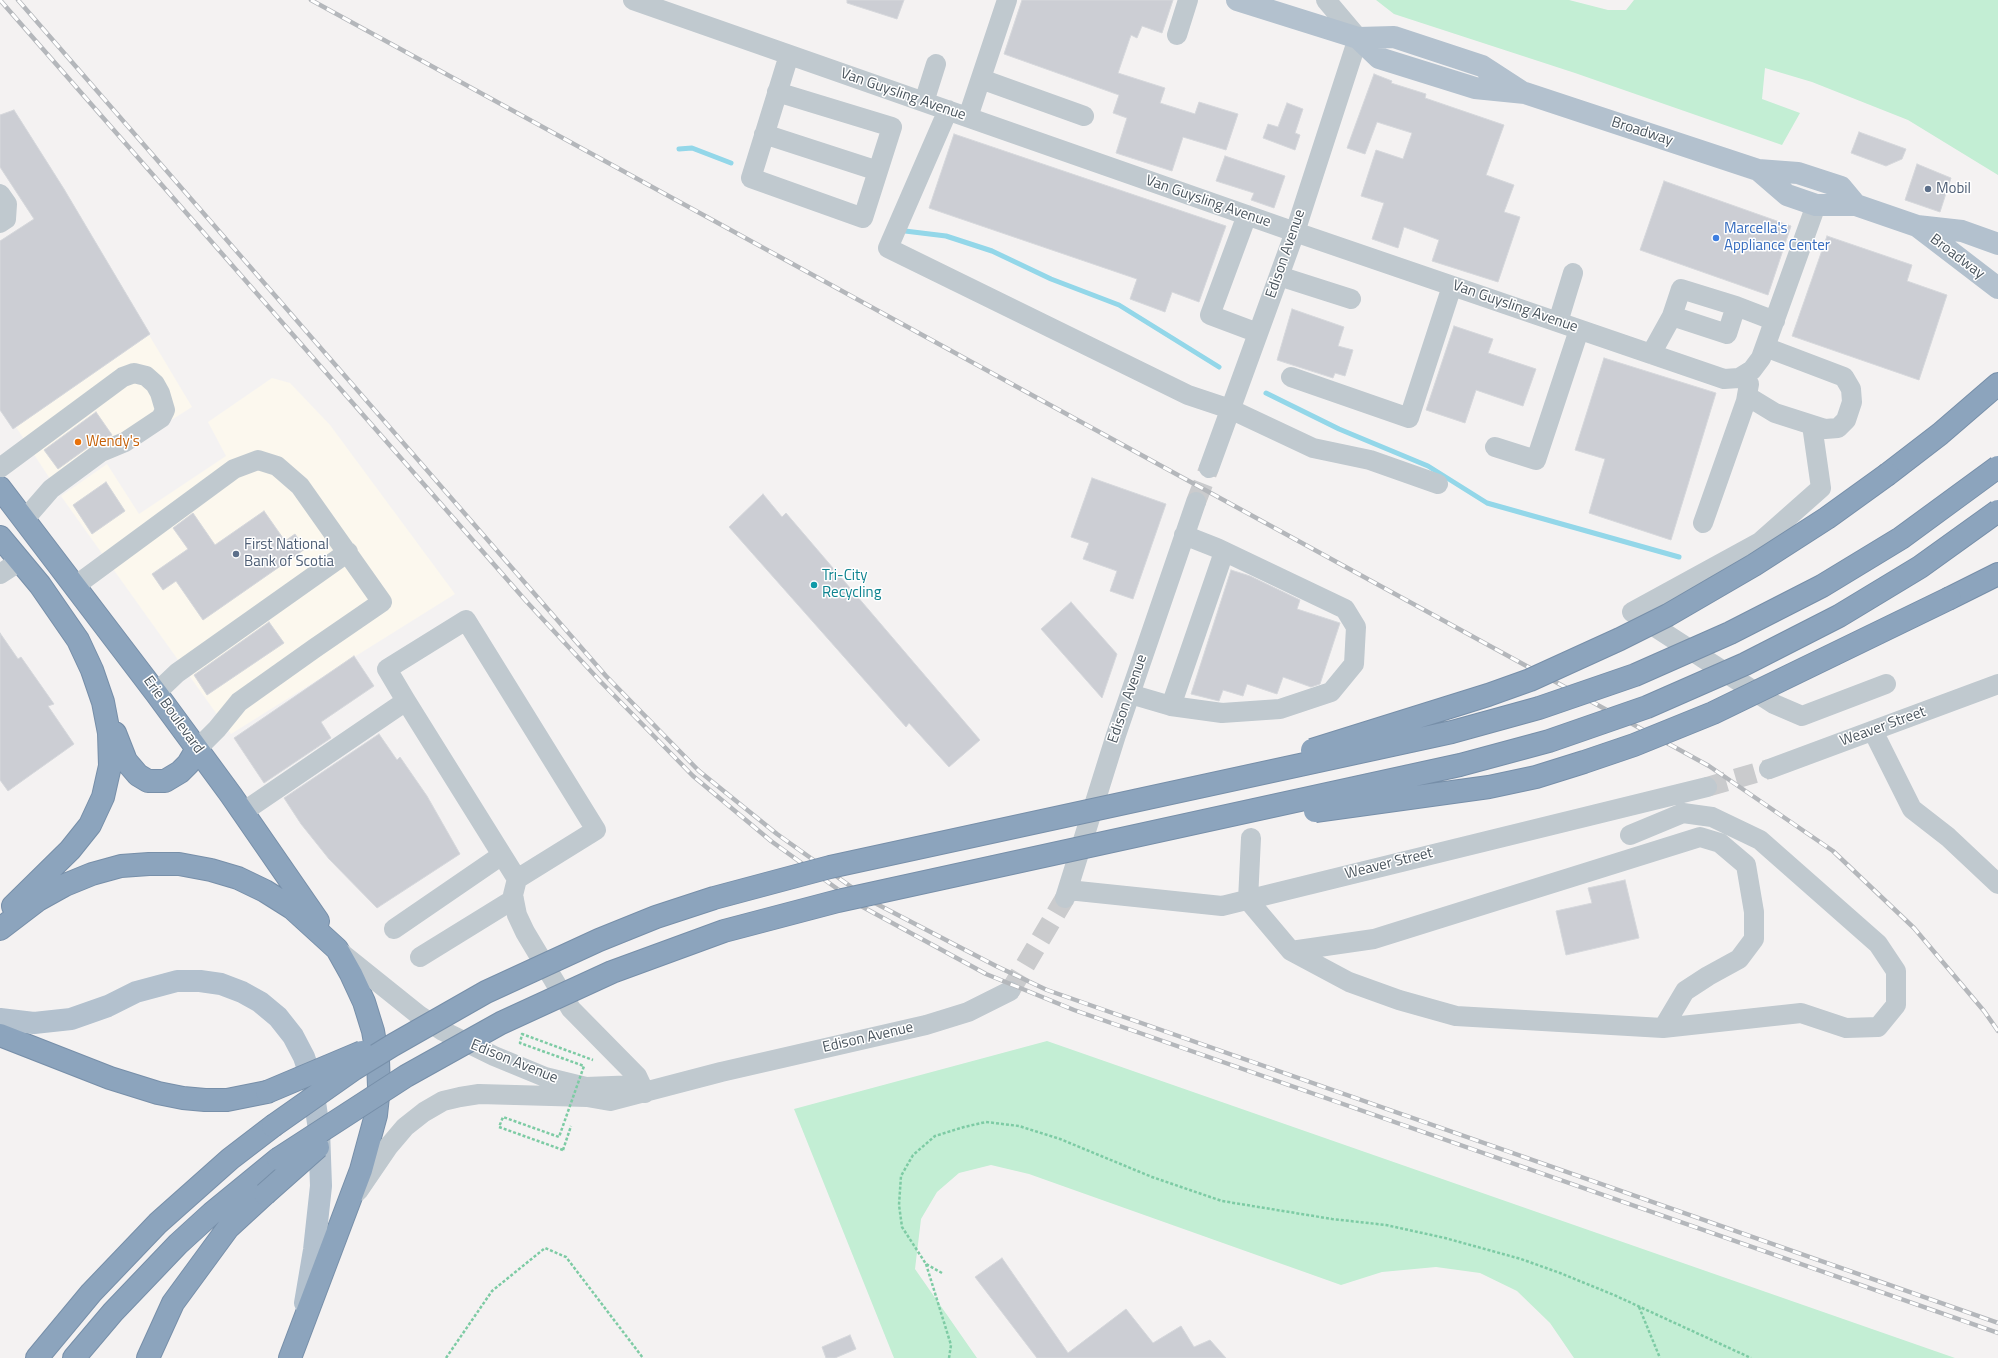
<!DOCTYPE html>
<html>
<head>
<meta charset="utf-8">
<style>
	body { margin:0 }
	canvas { display:block; background:#f4f2f2 }
</style>
</head>
<body>
<canvas width="1998" height="1358"></canvas>
<script>
const c = document.querySelector('canvas').getContext('2d');
c.lineJoin = 'round';
function paint(path, color) { c.fillStyle = color; c.fill(path, 'evenodd'); }
const poly = rows => new Path2D(rows.map(r => 'M' + r).join(''));
function strokePath(path, color, width, dash) { c.strokeStyle = color; c.lineWidth = width; c.lineCap = dash ? 'butt' : 'round'; c.setLineDash(dash || []); c.stroke(path); }
function label(font, color, halo, rows, align = 'center') {
  c.font = font + ' "Titillium Web",sans-serif'; c.lineWidth = 3; c.setLineDash([]); c.textBaseline = 'middle'; c.strokeStyle = halo; c.fillStyle = color; for (const [text, x, y, turn = 0] of rows) {
    c.save(); c.translate(x, y); c.rotate((+turn || 0) * Math.PI / 180); c.textAlign = isNaN(turn) ? turn : align; if (halo) c.strokeText(text, 0, 0); c.fillText(text, 0, 0); c.restore();
  }
}
paint(poly([
	[149,335,192,407,58,491,16,427],
	[272,378,290,383,330,425,455,594,231,734,61,496,107,464,139,514,226,456,208,422]
]), '#fcf8ee');
paint(poly([
	[1376,0,1569,0,1608,10,1626,10,1634,0,1998,0,1998,175,1908,120,1812,82,1765,68,1762,99,1800,113,1782,145,1575,73,1394,14],
	[1047,1041,1955,1358,1574,1358,1550,1323,1517,1291,1480,1273,1436,1267,1382,1272,1341,1285,1029,1174,991,1165,959,1173,937,1192,921,1219,915,1269,977,1358,894,1358,794,1109]
]), '#c3eed4');
strokePath(poly([
	[679,149,692,148,731,163],
	[905,231,946,236,992,251,1051,279,1119,305,1219,367],
	[1266,393,1339,429,1428,466,1487,503,1679,557]
]), '#93d7e9', 5);
const building = poly([
	[847,0,904,0,897,19,847,3,847,0],
	[1022,0,1173,0,1162,33,1142,26,1137,38,1131,35,1118,73,1165,88,1160,103,1195,114,1199,102,1238,114,1226,150,1183,137,1172,171,1116,153,1127,118,1113,113,1119,95,1004,54,1022,0],
	[1374,74,1392,81,1391,83,1426,94,1425,98,1504,125,1486,175,1514,185,1504,212,1520,217,1498,282,1432,261,1439,240,1404,227,1398,248,1372,239,1384,203,1361,196,1376,150,1403,159,1412,133,1377,122,1365,154,1347,148,1374,74],
	[1287,103,1303,109,1295,133,1300,135,1295,150,1263,138,1268,124,1278,127,1287,103],
	[14,110,64,189,150,334,13,429,0,410,0,241,34,219,0,167,0,115,14,110],
	[1859,132,1906,149,1902,159,1886,166,1851,153,1859,132],
	[954,134,1226,226,1199,302,1172,292,1165,312,1130,299,1137,279,929,208,954,134],
	[1225,156,1285,176,1274,208,1251,200,1254,193,1216,181,1225,156],
	[1917,164,1951,178,1940,212,1905,200,1917,164],
	[1664,181,1791,226,1768,295,1640,250,1664,181],
	[1827,236,1912,265,1907,281,1947,295,1919,380,1792,336,1827,236],
	[1292,309,1344,327,1338,346,1353,350,1345,376,1335,373,1333,378,1277,360,1292,309],
	[1454,326,1493,339,1488,353,1536,369,1523,406,1476,390,1465,423,1426,410,1454,326],
	[1604,358,1716,393,1671,540,1589,513,1605,459,1575,450,1604,358],
	[96,412,112,435,94,443,58,469,44,450,96,412],
	[1092,478,1166,504,1133,599,1110,591,1117,571,1083,559,1089,543,1071,537,1092,478],
	[106,482,125,511,92,534,73,505,106,482],
	[763,494,782,517,786,513,980,740,949,767,909,723,906,727,729,527,763,494],
	[264,511,285,541,295,534,305,549,203,620,176,581,163,590,152,574,188,549,173,528,193,513,215,545,264,511],
	[1231,570,1250,576,1300,600,1297,609,1340,623,1320,684,1311,687,1283,677,1277,694,1247,684,1243,696,1223,690,1219,701,1191,694,1231,570],
	[1071,602,1117,654,1102,698,1041,629,1071,602],
	[269,622,284,643,207,695,194,675,269,622],
	[0,633,18,659,21,657,54,704,48,706,74,744,8,791,0,780,0,633],
	[354,656,374,686,321,722,331,738,264,783,234,738,354,656],
	[379,734,397,760,400,757,427,796,460,854,377,908,329,859,301,824,284,798,379,734],
	[1625,880,1639,938,1566,955,1556,911,1592,903,1588,888,1625,880],
	[1002,1258,1068,1353,1126,1309,1153,1343,1181,1326,1194,1347,1210,1340,1226,1358,1037,1358,975,1277,1002,1258],
	[850,1335,856,1349,835,1358,826,1358,822,1347,850,1335]
]);
paint(building, '#ccced4');
strokePath(building, '#d6d8dc', 1);
strokePath(poly([
	[1196,502,1209,468],
	[1707,787,1769,769],
	[1010,991,1065,898]
]), '#cacbcd', 20, [20, 10]);
const highway = poly([
	[1888,474,1940,434,1998,384],
	[0,488,156,693,231,795,318,921],
	[0,537,40,585,78,640,92,670,103,702,109,733,110,766,103,797,90,825,70,850,13,906],
	[1950,598,1998,574],
	[115,733,126,761,138,775,148,781,165,781,180,772,188,764,197,749],
	[0,929,38,900,65,885,92,874,121,866,149,864,179,864,211,870,238,878,265,891,292,908,337,949,351,974,364,1002,373,1031,378,1060,379,1087,376,1115,361,1170,290,1358],
	[0,1035,110,1078,158,1093,183,1098,205,1100,227,1100,267,1092],
	[37,1358,91,1293,158,1223,230,1159,273,1126],
	[74,1358,113,1312,178,1244,212,1213,278,1159],
	[148,1358,173,1303,228,1228,265,1194]
]);
strokePath(highway, '#778fa9', 24);
strokePath(poly([
	[563,1150,571,1126],
	[926,1264,951,1345,949,1358],
	[942,1273,926,1264,902,1227,899,1205,901,1176,913,1155,935,1136,964,1127,986,1122,1019,1126,1060,1139,1152,1177,1222,1201,1332,1219,1386,1225,1445,1238,1521,1259,1560,1273,1614,1295,1751,1358],
	[1639,1307,1660,1358],
	[446,1358,492,1291,545,1248,566,1257,643,1358]
]), '#7dcba4', 2.5, [3, 2]);
strokePath(poly([
	[633,0,1295,232,1724,379,1739,378,1752,370,1761,358,1816,205],
	[1177,35,1188,0],
	[981,79,1084,116],
	[777,92,892,127,863,218,751,178,789,55],
	[924,102,936,64],
	[948,110,888,248,1188,395,1230,409,1313,448,1370,460,1438,484],
	[968,117,1007,0],
	[764,134,878,171],
	[0,194,7,204,6,219,0,223],
	[1247,215,1210,315,1258,333],
	[1279,276,1351,299],
	[1672,316,1681,289,1736,306],
	[1558,322,1573,273],
	[1651,354,1672,316,1727,334,1736,306,1775,321],
	[1291,377,1409,418,1452,286],
	[1747,396,1775,413,1825,429,1838,428,1846,420,1852,402,1851,389,1844,377,1765,347],
	[1812,425,1821,488,1760,542,1632,612,1774,704,1802,716,1886,684],
	[1495,447,1536,460,1579,330],
	[0,468,123,377,134,373,146,376,155,384,160,393,165,410,161,418,125,442,101,452,51,489,24,520],
	[1209,468,1295,232,1358,38,1326,0],
	[1703,523,1746,401,1749,384],
	[0,574,20,561],
	[75,586,234,469,258,460,277,466,300,486,382,602,315,648,239,702,217,729,197,749],
	[156,693,177,673,348,552],
	[1130,694,1171,706,1222,713,1280,709,1331,692,1354,664,1356,627,1345,609,1217,548,1184,535],
	[1171,706,1224,552],
	[1873,731,1912,809,1948,837,1998,884],
	[1769,769,1998,684],
	[243,812,406,701,517,879,596,830,466,620,387,669,406,701],
	[1630,835,1683,813,1712,817,1760,840,1878,944,1896,971,1896,1005,1878,1027,1846,1028,1801,1013,1663,1028],
	[1251,838,1248,900,1291,951,1349,982,1399,1000,1456,1016,1663,1028,1685,991,1708,976,1739,959,1754,939,1754,912,1746,865,1720,843,1700,837,1374,939,1291,951],
	[517,879,513,895,517,915,525,932,571,1009,637,1076,645,1093],
	[1068,890,1222,906,1707,787],
	[1065,898,1116,735,1196,502],
	[394,929,502,855],
	[339,951,420,1016,443,1031,494,1056,545,1077,586,1087,638,1085],
	[420,957,514,899],
	[358,1191,388,1147,405,1127,424,1112,443,1101,460,1097,479,1094,587,1097,610,1101,721,1072,926,1025,968,1012,1010,991]
]), '#c0c9cf', 20);
strokePath(poly([
	[1237,0,1358,38,1394,37,1482,66,1522,92],
	[1358,38,1379,58,1475,88,1525,93,1758,170,1798,173,1841,187,1856,205],
	[1758,170,1787,195,1816,205,1856,205,1917,226,1962,231,1998,244],
	[1917,226,1998,288],
	[0,1019,34,1023,71,1019,108,1006,136,992,177,981,200,981,221,984,242,992,260,1002,278,1017,293,1036,304,1057,312,1081,319,1130,321,1186,314,1250,305,1303]
]), '#b3c1ce', 22);
strokePath(highway, '#8ca4bd', 22);
const rail = poly([
	[0,0,526,601,600,681,693,776,771,841,861,906,986,974,1074,1010,1998,1333],
	[18,0,606,676,699,771,777,834,871,901,996,966,1047,990,1998,1323],
	[311,0,1709,766,1833,851,1914,928,1984,1011,1998,1031]
]);
strokePath(rail, '#b4b7bb', 4.5);
strokePath(rail, '#fff', 3, [9]);
const highwayBridge = poly([
	[1312,750,1488,695,1530,680,1620,639,1668,615,1754,565,1827,518,1888,474],
	[1315,811,1489,787,1536,777,1584,762,1634,745,1713,713,1950,598],
	[267,1092,362,1052],
	[273,1126,354,1069,393,1045,486,992,599,940,656,917,714,898,830,867,1452,732,1539,708,1635,675,1730,633,1822,586,1901,538,1998,467],
	[278,1159,406,1076,501,1023,612,972,724,931,838,901,1460,765,1549,741,1647,707,1745,664,1839,616,1920,567,1998,511],
	[265,1194,318,1147]
]);
strokePath(highwayBridge, '#778fa9', 24, []);
strokePath(poly([
	[563,1150,499,1127,503,1117,559,1137,584,1066,520,1043,522,1034,593,1060]
]), '#7dcba4', 2.5, [3, 2]);
strokePath(highwayBridge, '#8ca4bd', 22);
for (const [x, y, r, color] of [
	[1928,189,4,"#5c6f8a"],
	[1716,238,4,"#3f7fe0"],
	[78,442,4,"#e8710a"],
	[236,554,4,"#5c6f8a"],
	[814,585,4,"#0f9aa8"]
]) { const dot = new Path2D(); dot.arc(x, y, r, 0, 2 * Math.PI); c.fillStyle = color; c.fill(dot); strokePath(dot, '#fff', 1.5); }
label('15px', '#4a555e', '#fff', [
	["Van Guysling Avenue",903,95,19],
	["Broadway",1642,132,18],
	["Van Guysling Avenue",1208,202,19],
	["Edison Avenue",1286,254,-71],
	["Broadway",1957,257,37],
	["Van Guysling Avenue",1515,307,19],
	["Edison Avenue",1128,699,-71],
	["Erie Boulevard",173,715,54],
	["Weaver Street",1883,727,-20],
	["Weaver Street",1389,864,-14],
	["Edison Avenue",868,1038,-13],
	["Edison Avenue",514,1062,22]
]);
label('15px', '#4e5e75', '#fff', [
	["Mobil",1936,189],
	["First National",244,545],
	["Bank of Scotia",244,562]
], 'left');
label('15px', '#366cbe', '#fff', [
	["Marcella's",1724,229],
	["Appliance Center",1724,246]
], 'left');
label('15px', '#c56008', '#fff', [
	["Wendy's",86,442]
], 'left');
label('15px', '#0d838f', '#fff', [
	["Tri-City",822,576],
	["Recycling",822,593]
], 'left');
</script>
</body>
</html>
